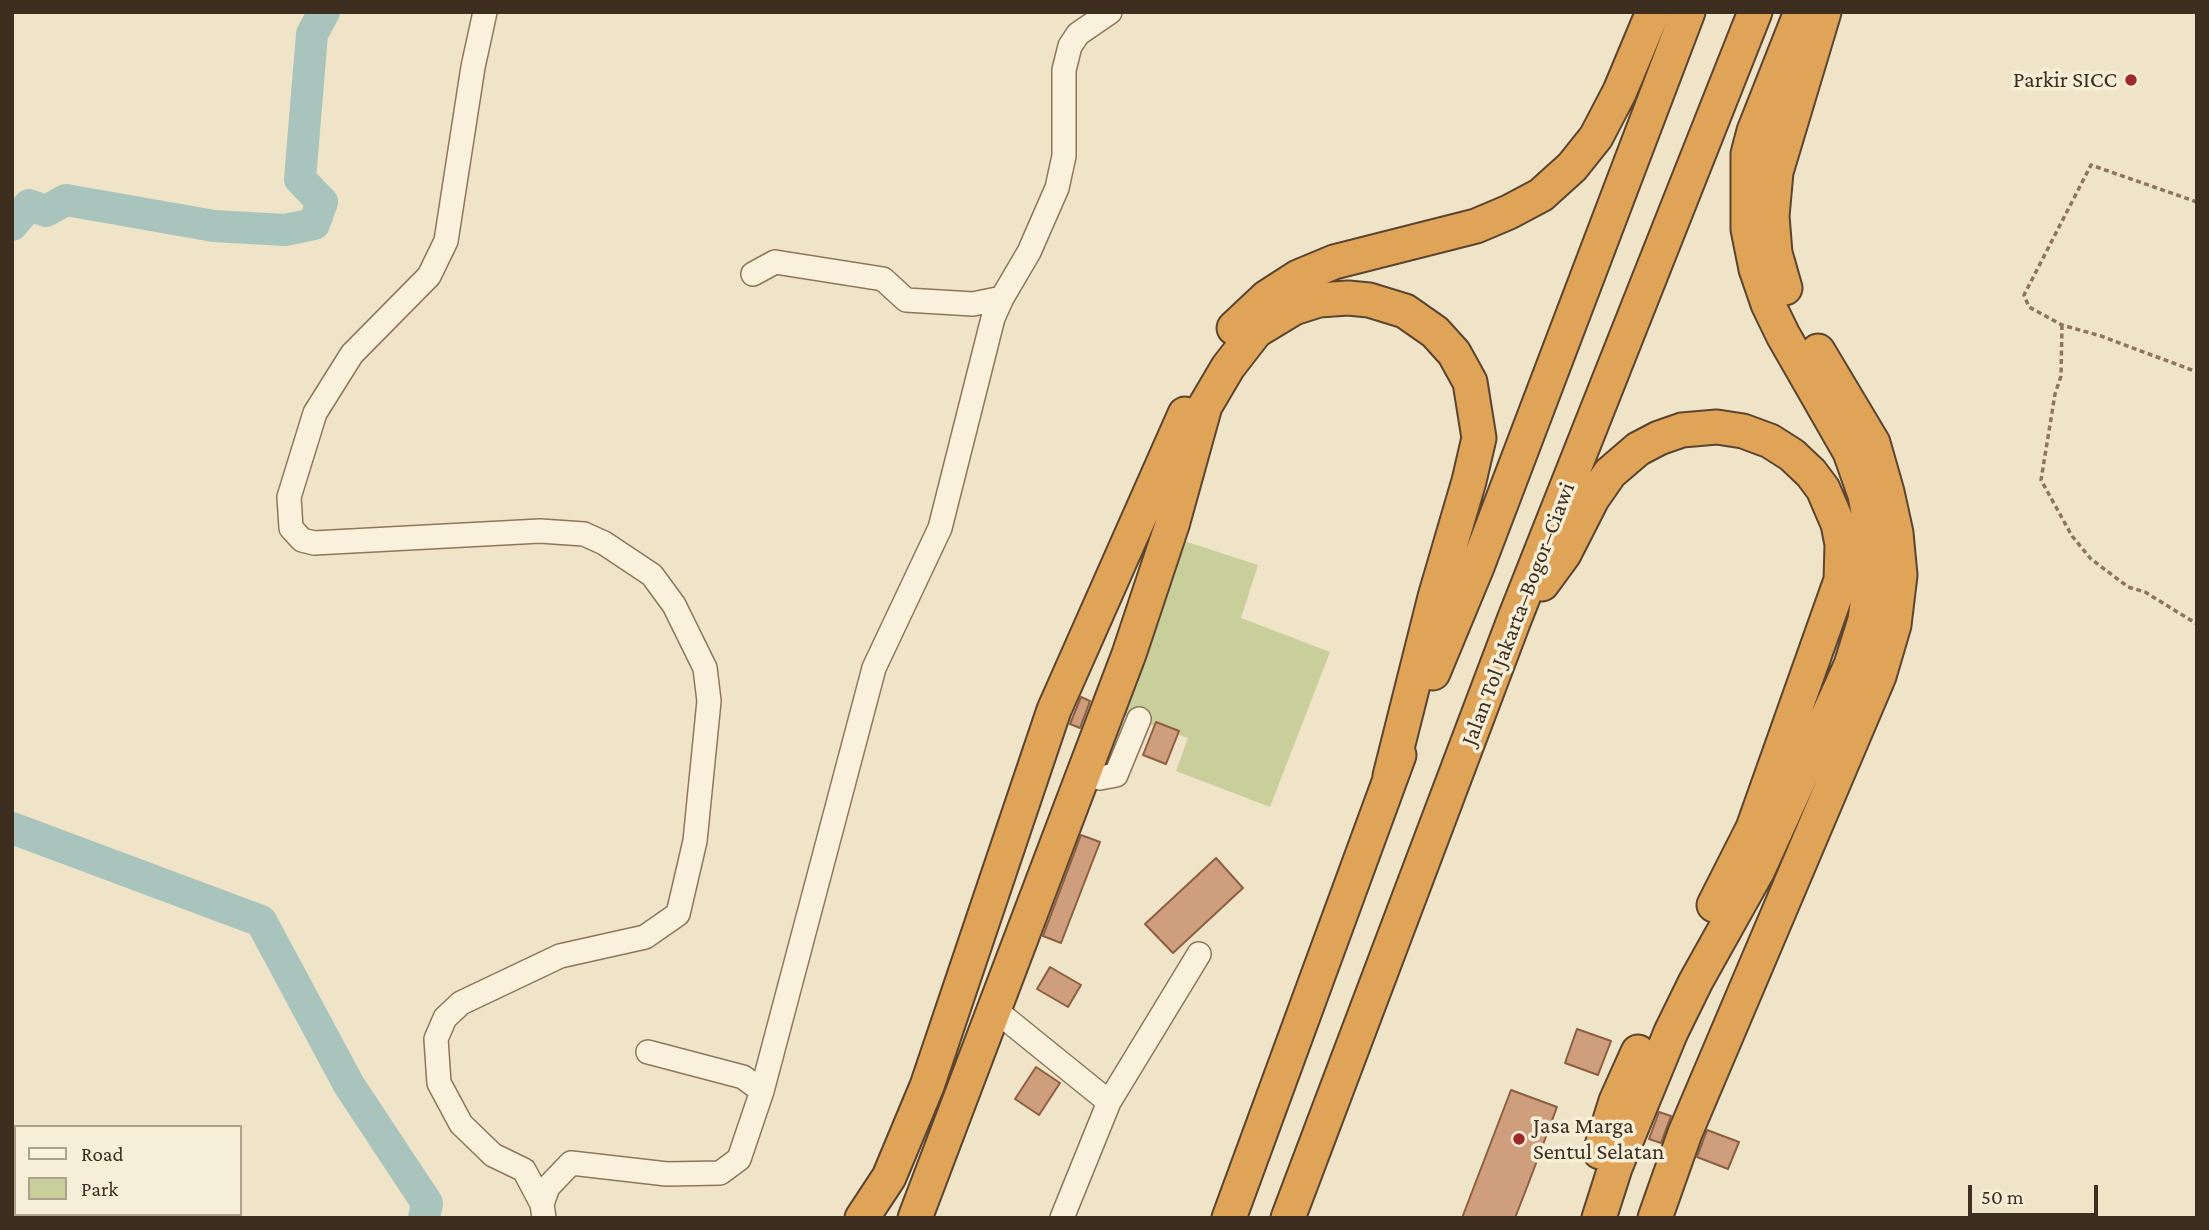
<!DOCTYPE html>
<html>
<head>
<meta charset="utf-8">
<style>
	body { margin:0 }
	#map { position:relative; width:2209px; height:1230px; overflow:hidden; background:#f0e4c8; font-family:"Crimson Pro",serif }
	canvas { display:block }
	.frame { position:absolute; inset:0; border:14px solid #3d2e20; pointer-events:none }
	.legend { position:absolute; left:14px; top:1125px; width:228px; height:91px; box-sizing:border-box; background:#f7eed8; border:2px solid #ada18e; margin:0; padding:9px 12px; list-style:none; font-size:21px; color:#3d2e20 }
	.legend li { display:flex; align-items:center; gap:14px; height:35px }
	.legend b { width:35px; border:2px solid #ada18e }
	.scale { position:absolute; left:1968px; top:1185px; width:130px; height:32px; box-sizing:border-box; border:4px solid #3d2e20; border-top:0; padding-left:9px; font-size:21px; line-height:24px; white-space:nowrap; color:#3d2e20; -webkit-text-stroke:5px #f7eed8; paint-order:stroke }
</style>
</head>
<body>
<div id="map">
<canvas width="2209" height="1230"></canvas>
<div class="frame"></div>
<ul class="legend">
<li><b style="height:9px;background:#faf1dc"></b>Road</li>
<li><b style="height:19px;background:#c9cf9b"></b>Park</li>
</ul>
<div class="scale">50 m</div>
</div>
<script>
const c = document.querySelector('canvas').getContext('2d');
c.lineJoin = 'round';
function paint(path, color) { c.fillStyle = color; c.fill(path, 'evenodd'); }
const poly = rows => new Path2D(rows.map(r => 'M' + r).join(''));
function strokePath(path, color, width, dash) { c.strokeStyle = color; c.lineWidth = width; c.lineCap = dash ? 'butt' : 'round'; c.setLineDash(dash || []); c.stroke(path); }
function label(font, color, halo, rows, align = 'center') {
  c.font = font + ' "Crimson Pro",serif'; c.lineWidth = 7; c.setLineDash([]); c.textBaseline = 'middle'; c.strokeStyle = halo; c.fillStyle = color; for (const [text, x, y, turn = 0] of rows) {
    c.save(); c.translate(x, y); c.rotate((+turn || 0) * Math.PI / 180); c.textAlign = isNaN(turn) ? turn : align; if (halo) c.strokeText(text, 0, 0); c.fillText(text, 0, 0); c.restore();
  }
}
paint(poly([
	[1169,536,1258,565,1241,618,1330,652,1270,807,1176,771,1188,738,1109,710]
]), '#c9cf9b');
strokePath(poly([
	[12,225,29,205,46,211,66,200,214,226,285,230,314,224,322,202,300,179,312,34,324,12],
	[12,828,261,921,349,1085,427,1203,424,1218]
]), '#a9c4bc', 32);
const building = poly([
	[1081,697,1090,701,1080,728,1070,724,1081,697],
	[1156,722,1179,731,1166,764,1143,755,1156,722],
	[1081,835,1100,842,1061,943,1043,936,1081,835],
	[1216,858,1243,888,1173,953,1145,924,1216,858],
	[1050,967,1081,985,1068,1007,1037,989,1050,967],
	[1577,1029,1611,1041,1598,1075,1565,1063,1577,1029],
	[1036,1067,1060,1083,1039,1115,1015,1099,1036,1067],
	[1511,1090,1557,1107,1529,1182,1515,1218,1462,1218,1511,1090],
	[1659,1112,1671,1116,1661,1143,1649,1139,1659,1112],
	[1707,1130,1739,1142,1728,1169,1697,1157,1707,1130]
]);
paint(building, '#cf9f7d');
strokePath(building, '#8d5f41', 2);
const minor = poly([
	[485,12,473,67,446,241,429,276,352,354,315,413,289,497,291,528,302,540,314,543,540,531,584,534,604,543,652,575,674,605,705,668,709,701,695,841,678,914,645,937,560,956,461,1003,445,1018,436,1039,439,1083,461,1124,493,1155,524,1170,542,1204,544,1218],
	[753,274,775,262,883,279,906,300,973,304,1002,298],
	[1084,773,1100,778,1116,775,1139,719],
	[994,1009,1109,1102],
	[648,1052,743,1077,762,1091],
	[542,1204,548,1187,571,1163,667,1174,720,1173,739,1159,762,1091,874,668,940,528,993,318,1002,298,1029,252,1057,188,1064,156,1064,70,1070,46,1078,34,1110,12],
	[1062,1218,1109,1102,1199,954]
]);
const highway = poly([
	[1785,288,1775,253,1772,216,1776,172,1824,12],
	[1234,328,1267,297,1298,277,1334,262,1476,226,1509,212,1541,195,1572,167,1596,137,1620,91,1653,12],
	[1542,584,1564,554,1592,499,1610,473,1638,449,1659,438,1682,430,1717,427,1743,431,1770,441,1792,455,1811,473,1823,489,1838,524,1842,544,1841,580,1753,828,1714,905],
	[1433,673,1477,567,1688,12],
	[1600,1152,1616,1101,1638,1052],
	[12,1200,16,1200],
	[165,1214,200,1218],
	[862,1218,889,1177,927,1086,1054,710,1185,414],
	[915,1218,1129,654,1172,525,1205,406,1228,367,1256,331,1294,308,1319,300,1348,298,1369,300,1405,311,1435,332,1454,353,1470,382,1479,438,1469,481,1435,597,1390,776],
	[1229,1218,1399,755],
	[1288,1218,1514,620,1755,12],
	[1599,1218,1615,1168,1671,1032,1696,981,1758,870,1851,665,1865,620,1871,574,1872,535,1865,495,1850,452,1783,335,1768,304,1756,269,1748,229,1748,154,1754,131,1801,12],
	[1655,1218,1685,1133,1879,676,1894,625,1900,575,1896,533,1887,492,1873,443,1818,351]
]);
strokePath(minor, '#8d765c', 26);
strokePath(highway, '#5b4430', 37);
strokePath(poly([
	[2197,202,2091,165,2024,295,2029,307,2062,325,2101,336,2197,372],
	[2062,325,2061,376,2055,394,2041,480,2072,536,2091,559,2128,587,2145,592,2197,624]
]), '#8d765c', 3.5, [5, 3.5]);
strokePath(minor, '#faf1dc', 23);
strokePath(highway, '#e0a458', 33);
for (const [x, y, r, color] of [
	[2131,80,7,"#9e2a2b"],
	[1519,1139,7,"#9e2a2b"]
]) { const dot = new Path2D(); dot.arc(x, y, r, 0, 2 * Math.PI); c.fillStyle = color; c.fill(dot); strokePath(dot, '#f7eed8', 2.5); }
label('23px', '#3d2e20', '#f7eed8', [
	["Parkir SICC",2117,80],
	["Jasa Marga",1533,1126,"left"],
	["Sentul Selatan",1533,1152,"left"]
], 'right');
label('23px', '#3d2e20', '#f7eed8', [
	["Jalan Tol Jakarta–Bogor–Ciawi",1518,614,-69]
]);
</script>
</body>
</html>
